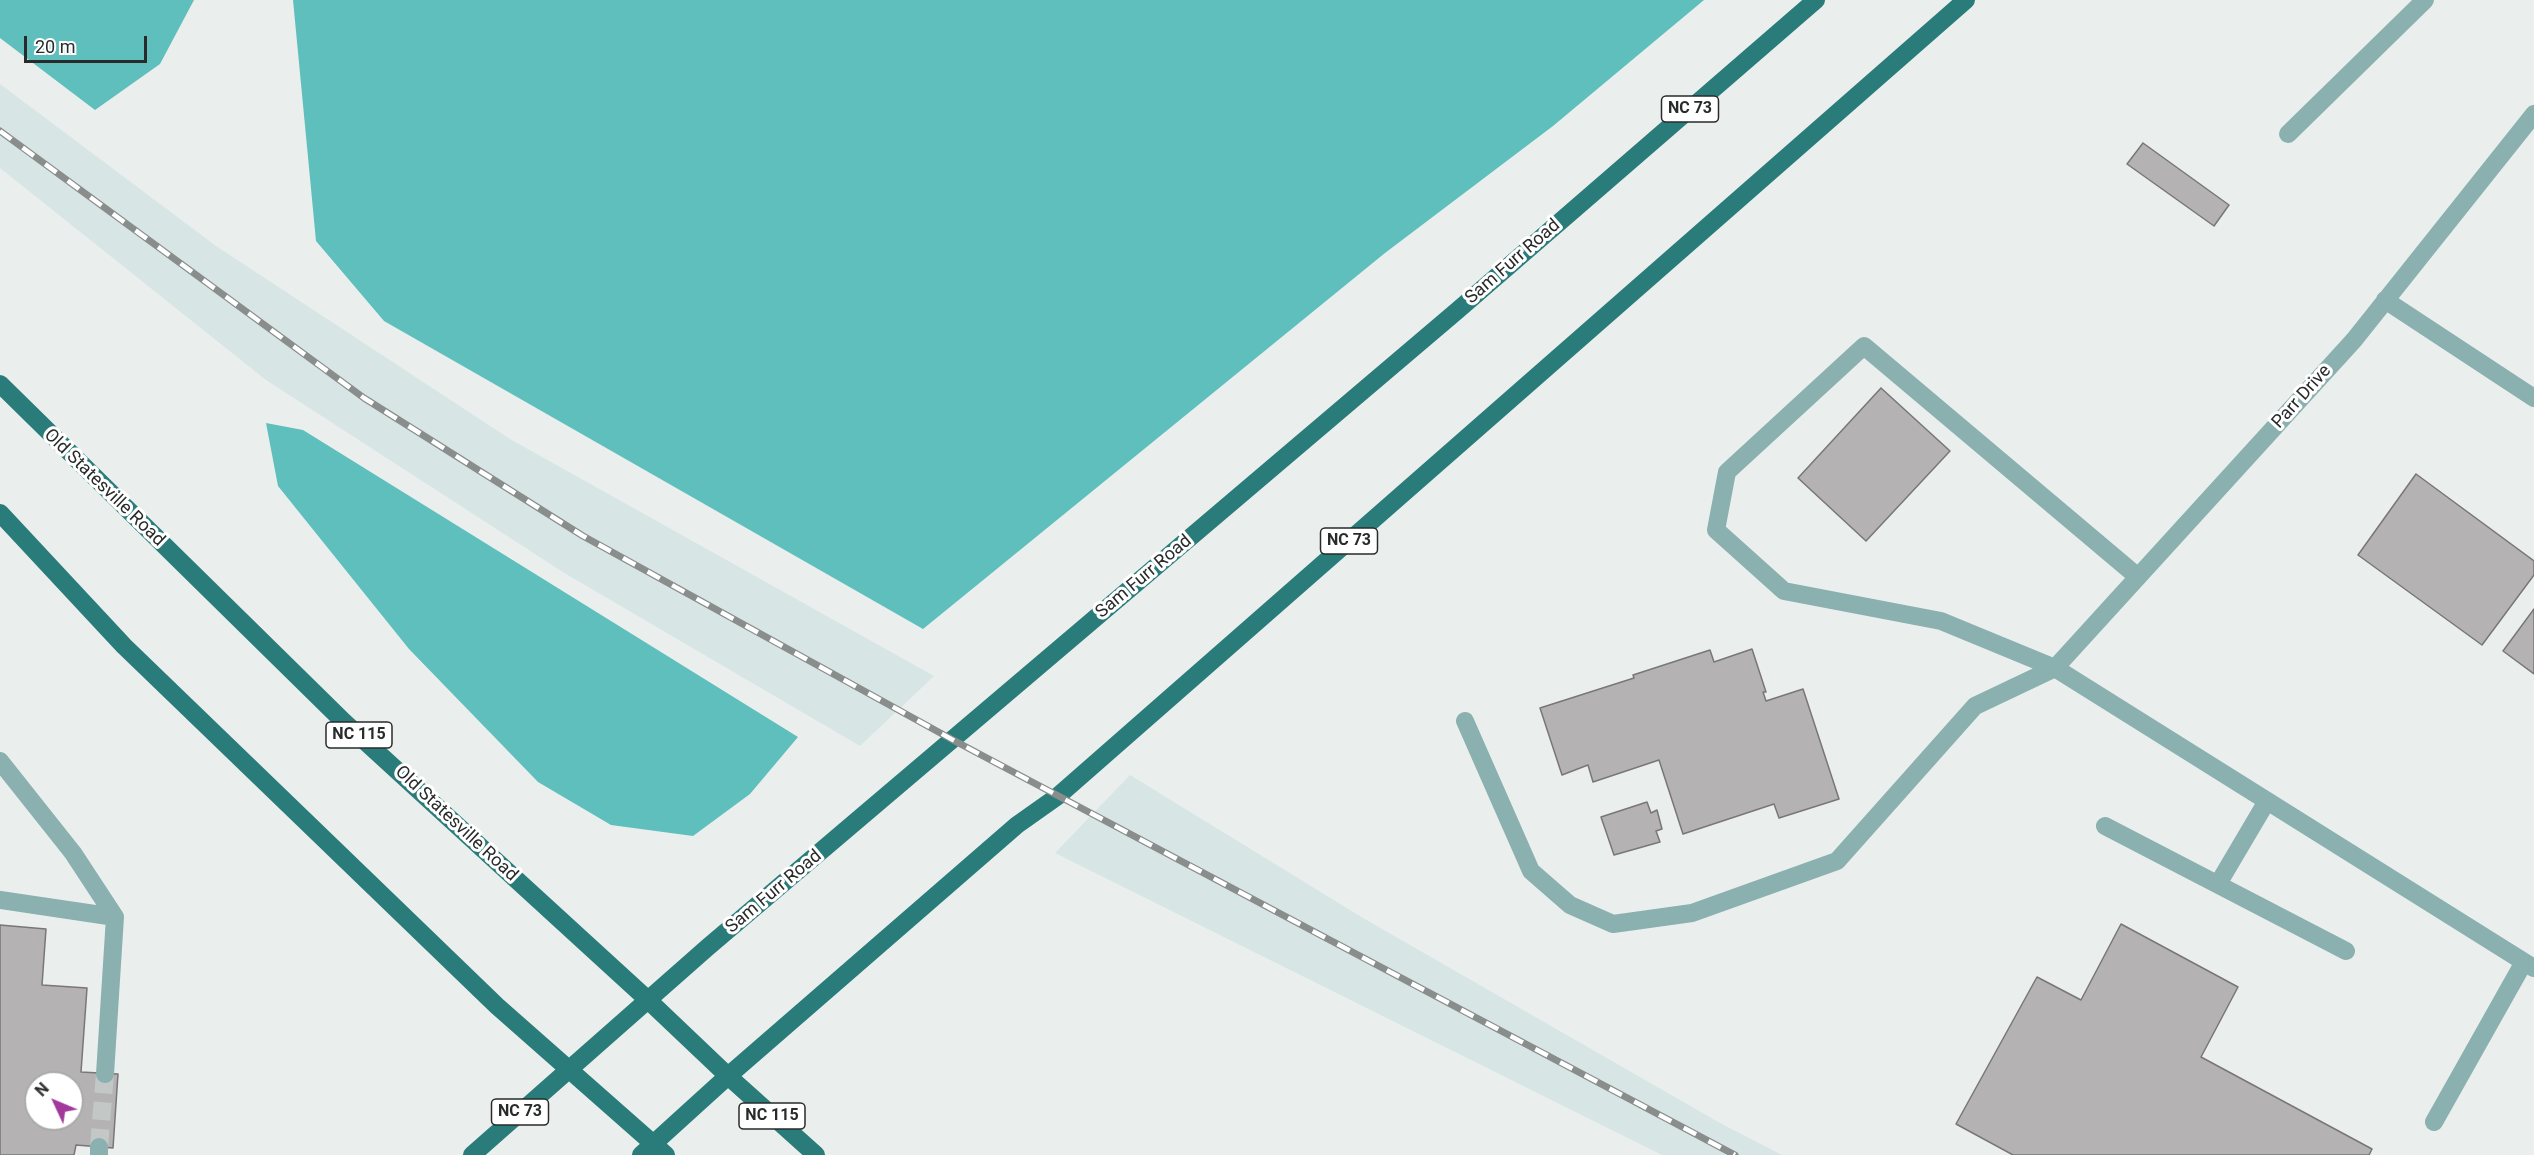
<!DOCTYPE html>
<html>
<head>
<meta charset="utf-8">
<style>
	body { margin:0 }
	#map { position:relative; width:2534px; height:1155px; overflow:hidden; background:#eaefee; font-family:Roboto,sans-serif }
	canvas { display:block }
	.north { position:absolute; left:24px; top:1071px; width:60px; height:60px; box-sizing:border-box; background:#fff; border:2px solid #a9aaaa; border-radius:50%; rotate:314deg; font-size:16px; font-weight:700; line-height:24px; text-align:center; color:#292b2b }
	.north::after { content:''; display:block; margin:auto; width:21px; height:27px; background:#a3399b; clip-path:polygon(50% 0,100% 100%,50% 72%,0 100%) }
	.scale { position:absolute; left:24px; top:36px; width:123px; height:27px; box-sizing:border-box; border:3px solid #292b2b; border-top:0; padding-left:8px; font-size:18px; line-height:21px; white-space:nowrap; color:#292b2b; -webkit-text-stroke:4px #fff; paint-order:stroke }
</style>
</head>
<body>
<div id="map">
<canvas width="2534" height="1155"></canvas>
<div class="north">N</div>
<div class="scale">20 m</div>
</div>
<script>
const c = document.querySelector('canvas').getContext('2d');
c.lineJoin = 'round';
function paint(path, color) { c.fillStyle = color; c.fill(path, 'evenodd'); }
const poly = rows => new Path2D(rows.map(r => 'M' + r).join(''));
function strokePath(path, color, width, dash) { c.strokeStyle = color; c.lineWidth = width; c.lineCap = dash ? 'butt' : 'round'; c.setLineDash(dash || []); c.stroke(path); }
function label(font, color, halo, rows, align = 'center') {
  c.font = font + ' Roboto,sans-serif'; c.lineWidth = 6; c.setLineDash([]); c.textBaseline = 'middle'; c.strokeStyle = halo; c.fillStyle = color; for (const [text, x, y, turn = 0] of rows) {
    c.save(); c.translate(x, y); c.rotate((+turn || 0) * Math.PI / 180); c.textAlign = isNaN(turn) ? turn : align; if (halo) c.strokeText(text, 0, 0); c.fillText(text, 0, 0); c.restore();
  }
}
paint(poly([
	[0,84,216,246,510,439,934,676,860,746,566,574,266,380,0,168],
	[1130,775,1363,918,1720,1123,1782,1155,1662,1155,1055,853]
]), '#d7e5e5');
paint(poly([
	[0,0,194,0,160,64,95,110,0,38],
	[293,0,1704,0,1553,126,1385,253,923,629,384,321,316,241],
	[266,423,303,430,798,737,750,794,693,836,611,825,538,782,409,649,278,486]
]), '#5ebfbd');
const building = poly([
	[2143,143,2229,205,2214,226,2127,164,2143,143],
	[1881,388,1950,451,1866,541,1798,478,1881,388],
	[2416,474,2534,561,2534,575,2482,645,2358,555,2416,474],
	[2534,609,2534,674,2503,651,2534,609],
	[1752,649,1766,692,1763,692,1766,701,1803,689,1839,799,1779,818,1774,804,1683,834,1659,760,1593,782,1588,765,1562,775,1540,708,1634,678,1633,675,1710,650,1714,662,1752,649],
	[1647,802,1651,813,1657,810,1662,829,1656,831,1660,842,1614,855,1601,817,1647,802],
	[2121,924,2238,987,2201,1057,2372,1149,2369,1155,2013,1155,1956,1124,2037,977,2081,1000,2121,924],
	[0,925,46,929,42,985,87,988,81,1072,118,1074,113,1148,76,1145,74,1155,0,1155,0,925],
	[36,1083,72,1083,72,1119,36,1119,36,1083]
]);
paint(building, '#b5b2b4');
strokePath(building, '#797678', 1.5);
strokePath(poly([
	[99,1147,105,1074]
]), '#c3c8c7', 18, [18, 9]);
strokePath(poly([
	[2288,134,2425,0],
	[2385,300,2534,398],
	[2138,577,1864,346,1727,472,1716,530,1784,591,1941,621,2055,668,2534,968],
	[1465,721,1531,871,1570,905,1613,924,1692,913,1837,861,1975,706,2055,668,2354,340,2534,114],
	[0,761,73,853,115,917,0,900],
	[2105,826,2346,951],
	[2218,884,2267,801],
	[105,1074,115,917],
	[2434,1122,2524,962],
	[99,1155,99,1147]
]), '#8ab0af', 18);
strokePath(poly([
	[0,384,344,722,648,1000,728,1076,816,1155],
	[0,513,124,646,497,1006,666,1155],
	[472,1155,708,947,1458,310,1816,0],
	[641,1155,728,1076,1017,825,1058,796,1966,0]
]), '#297c7a', 18);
const rail = poly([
	[0,131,364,398,583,536,953,740,1735,1155]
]);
strokePath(rail, '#898d8c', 7);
strokePath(rail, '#fff', 4.5, [14]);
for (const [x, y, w] of [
	[1690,109,57],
	[1349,541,57],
	[359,735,66],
	[520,1112,57],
	[772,1116,66]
]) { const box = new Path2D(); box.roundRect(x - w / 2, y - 13, w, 26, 4.5); c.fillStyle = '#fff'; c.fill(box); strokePath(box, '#292b2b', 1.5); }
label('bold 16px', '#292b2b', null, [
	["NC 73",1690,109],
	["NC 73",1349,541],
	["NC 115",359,735],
	["NC 73",520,1112],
	["NC 115",772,1116]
]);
label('18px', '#292b2b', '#fff', [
	["Sam Furr Road",1513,262,-41],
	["Parr Drive",2302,397,-48],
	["Old Statesville Road",104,488,44],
	["Sam Furr Road",1144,577,-40],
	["Old Statesville Road",456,824,43],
	["Sam Furr Road",774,892,-40]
]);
</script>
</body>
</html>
